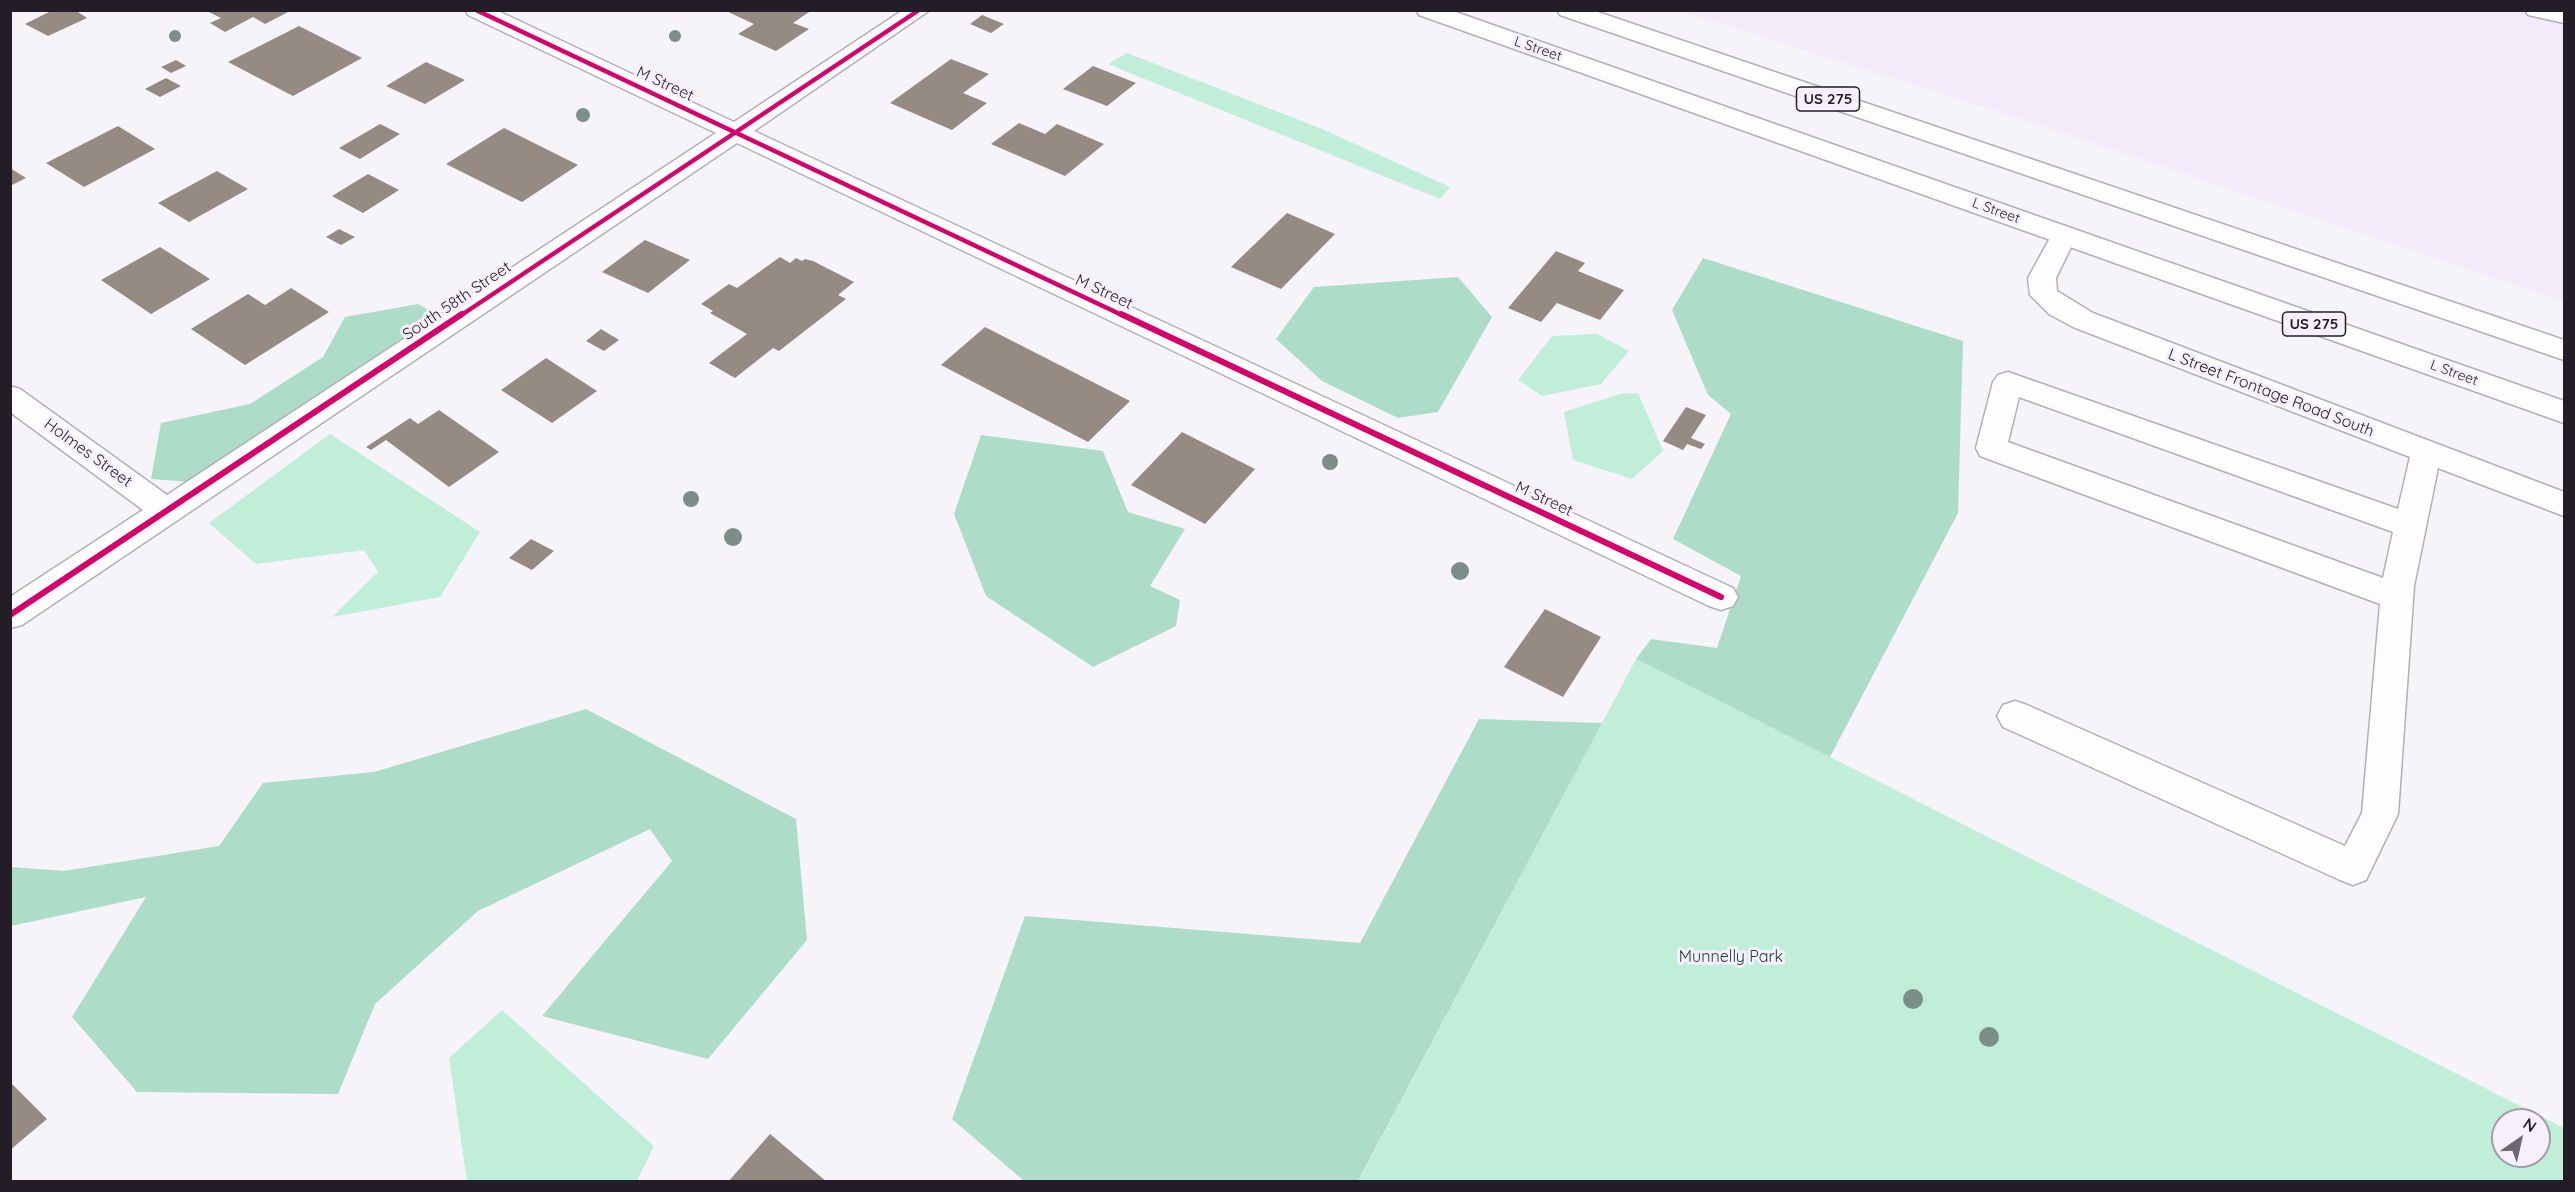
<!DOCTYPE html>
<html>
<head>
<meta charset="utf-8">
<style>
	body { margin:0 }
	#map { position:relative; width:2575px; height:1192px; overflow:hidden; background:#f6f3f9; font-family:Quicksand,sans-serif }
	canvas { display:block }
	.frame { position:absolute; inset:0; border:12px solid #221d27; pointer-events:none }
	.north { position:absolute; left:2491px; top:1108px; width:60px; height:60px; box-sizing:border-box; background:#f6f0fc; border:2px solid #a19ca7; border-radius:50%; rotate:34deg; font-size:16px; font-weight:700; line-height:24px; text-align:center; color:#221d27 }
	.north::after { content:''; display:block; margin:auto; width:21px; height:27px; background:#6c6870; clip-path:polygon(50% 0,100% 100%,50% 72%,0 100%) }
</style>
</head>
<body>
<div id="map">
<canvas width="2575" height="1192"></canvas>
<div class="frame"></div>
<div class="north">N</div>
</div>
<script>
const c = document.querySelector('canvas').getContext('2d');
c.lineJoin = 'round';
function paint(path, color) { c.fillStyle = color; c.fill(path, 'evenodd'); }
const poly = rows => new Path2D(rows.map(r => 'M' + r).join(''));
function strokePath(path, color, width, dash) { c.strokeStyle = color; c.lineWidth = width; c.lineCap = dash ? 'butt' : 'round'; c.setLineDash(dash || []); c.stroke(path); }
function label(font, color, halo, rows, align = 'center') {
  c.font = font + ' Quicksand,sans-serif'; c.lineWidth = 6; c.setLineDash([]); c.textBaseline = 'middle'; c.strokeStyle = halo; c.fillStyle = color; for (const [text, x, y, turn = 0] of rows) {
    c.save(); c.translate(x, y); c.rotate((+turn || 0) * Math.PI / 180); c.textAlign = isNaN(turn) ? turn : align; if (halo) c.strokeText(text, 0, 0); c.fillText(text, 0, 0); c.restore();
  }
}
paint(poly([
	[1681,11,2564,11,2564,302,2034,123]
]), '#f2ebfa');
paint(poly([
	[1127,53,1322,129,1450,187,1440,199,1108,64],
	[1597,334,1629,351,1601,384,1542,396,1518,380,1552,336],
	[1638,393,1663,451,1632,479,1573,460,1564,412,1620,394],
	[330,434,480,532,440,597,332,617,378,572,364,550,256,564,209,523],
	[1636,659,2564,1128,2564,1182,1358,1182],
	[2503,1120,2539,1120,2539,1156,2503,1156],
	[502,1010,654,1146,637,1181,467,1181,449,1058]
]), '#c1eed9');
paint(poly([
	[1703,258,1963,341,1958,513,1830,757,1636,659,1651,639,1717,648,1741,576,1673,539,1731,414,1708,395,1672,310],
	[1458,277,1492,317,1438,412,1398,418,1322,381,1276,339,1314,287],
	[418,304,448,320,204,483,151,479,161,423,250,404,323,357,345,317],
	[981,435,1103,451,1128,512,1185,529,1150,586,1180,600,1176,626,1093,667,986,596,954,514],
	[586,709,796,819,807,940,708,1059,542,1016,672,861,650,829,478,911,375,1004,338,1094,137,1092,72,1017,146,897,11,926,11,867,64,871,219,846,263,783,374,772],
	[1479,719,1602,723,1358,1181,1024,1181,952,1119,1025,916,1360,943]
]), '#adddc8');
paint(poly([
	[53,10,75,10,87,18,48,36,25,24],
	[211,10,292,10,265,24,253,17,225,32,210,23,221,18,209,12],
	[724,10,812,10,793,23,809,29,776,51,738,34,754,24],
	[982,15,1004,24,991,33,970,24],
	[299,26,362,58,293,96,228,62],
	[951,59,989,74,963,93,987,103,952,130,890,103],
	[176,60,186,66,171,73,161,67],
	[426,62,465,80,425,104,386,86],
	[1093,66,1136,83,1107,106,1063,89],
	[166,78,181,86,160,97,145,89],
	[1019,123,1045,134,1057,124,1104,144,1065,176,991,144],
	[380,124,400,134,360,159,339,148],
	[118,126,155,149,84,187,46,163],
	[504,128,578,165,522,202,446,164],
	[10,168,26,178,10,186],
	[217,171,248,189,189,222,158,203],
	[368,174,399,190,363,213,332,196],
	[1287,213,1335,234,1281,289,1231,267],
	[339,229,355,237,341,245,326,237],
	[645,240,690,260,648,293,602,272],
	[160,247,210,279,151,314,101,280],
	[1556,251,1585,263,1578,271,1624,290,1600,320,1557,303,1541,322,1508,308],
	[780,257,790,263,796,258,802,261,805,259,813,261,854,282,838,295,846,299,779,351,773,348,735,378,709,363,747,334,710,313,713,311,701,304,729,284,737,288],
	[291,288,329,312,245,365,191,329,248,294,265,305],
	[985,327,1130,401,1088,442,941,365],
	[601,329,619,340,604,351,586,341],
	[546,358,597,391,552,423,501,390],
	[1686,407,1706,415,1691,438,1705,444,1701,449,1687,444,1683,450,1663,441],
	[439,410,499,452,449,487,386,440,371,450,366,447,410,418,418,424],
	[1182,432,1255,469,1205,524,1131,485],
	[531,539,554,551,532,570,509,558],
	[1545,609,1601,637,1563,697,1504,667],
	[10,1082,47,1119,10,1150],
	[770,1134,827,1182,728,1182]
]), '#958b83');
const minor = poly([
	[465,10,496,10,734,122,903,10,930,10,754,131,1733,588,1738,597,1733,606,1721,610,1709,606,737,143,22,625,10,628,10,597,143,510,10,412,10,386,20,389,167,495,716,133,468,15,465,10],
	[2525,10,2564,10,2564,23,2528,15,2525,10],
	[2064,226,2073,229,2077,235,2056,278,2057,291,2093,313,2564,492,2564,516,2438,468,2414,586,2398,814,2366,880,2353,885,2340,880,2003,727,1997,716,2003,705,2015,701,2027,705,2345,846,2362,813,2380,604,1980,456,1976,448,1993,382,1998,375,2008,372,2398,509,2410,457,2073,327,2049,314,2030,295,2028,278,2055,229,2064,226],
	[2019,397,2393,532,2383,578,2008,442,2019,397]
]);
const major = poly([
	[1416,10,1450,10,2564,401,2564,423,1419,15,1416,10],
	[1557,10,1592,10,2564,340,2564,360,1560,15,1557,10]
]);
strokePath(minor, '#b2afb6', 3);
strokePath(major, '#b2afb6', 3);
paint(minor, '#fefdfe');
paint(major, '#fefdfe');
strokePath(poly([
	[476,10,1124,316],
	[460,316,919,10]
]), '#d6006c', 4.5);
strokePath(poly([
	[1121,314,1721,597],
	[10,615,462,314]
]), '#d6006c', 6);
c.fillStyle = '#7b8f88';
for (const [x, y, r] of [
	[175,36,6],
	[675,36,6],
	[583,115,7],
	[1330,462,8],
	[691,499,8],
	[733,537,9],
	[1460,571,9],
	[1913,999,10],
	[1989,1037,10]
]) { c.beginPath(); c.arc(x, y, r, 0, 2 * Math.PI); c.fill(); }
label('14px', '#221d27', '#f6f0fc', [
	["L Street",1538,49,19],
	["L Street",1996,211,20],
	["L Street",2454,373,20]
]);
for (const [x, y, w] of [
	[1828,99,63],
	[2314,324,63]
]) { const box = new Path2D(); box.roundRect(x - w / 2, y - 12, w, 24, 4.5); c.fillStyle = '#f6f0fc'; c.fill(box); strokePath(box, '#221d27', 1.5); }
label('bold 15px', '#221d27', null, [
	["US 275",1828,99],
	["US 275",2314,324]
]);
label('16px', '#221d27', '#f6f0fc', [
	["M Street",665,84,25],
	["M Street",1104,292,25],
	["South 58th Street",457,301,-34],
	["L Street Frontage Road South",2271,393,21],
	["Holmes Street",88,453,36],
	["M Street",1544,499,25]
]);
label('16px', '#163d2b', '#f6f0fc', [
	["Munnelly Park",1731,957]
]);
</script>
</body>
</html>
